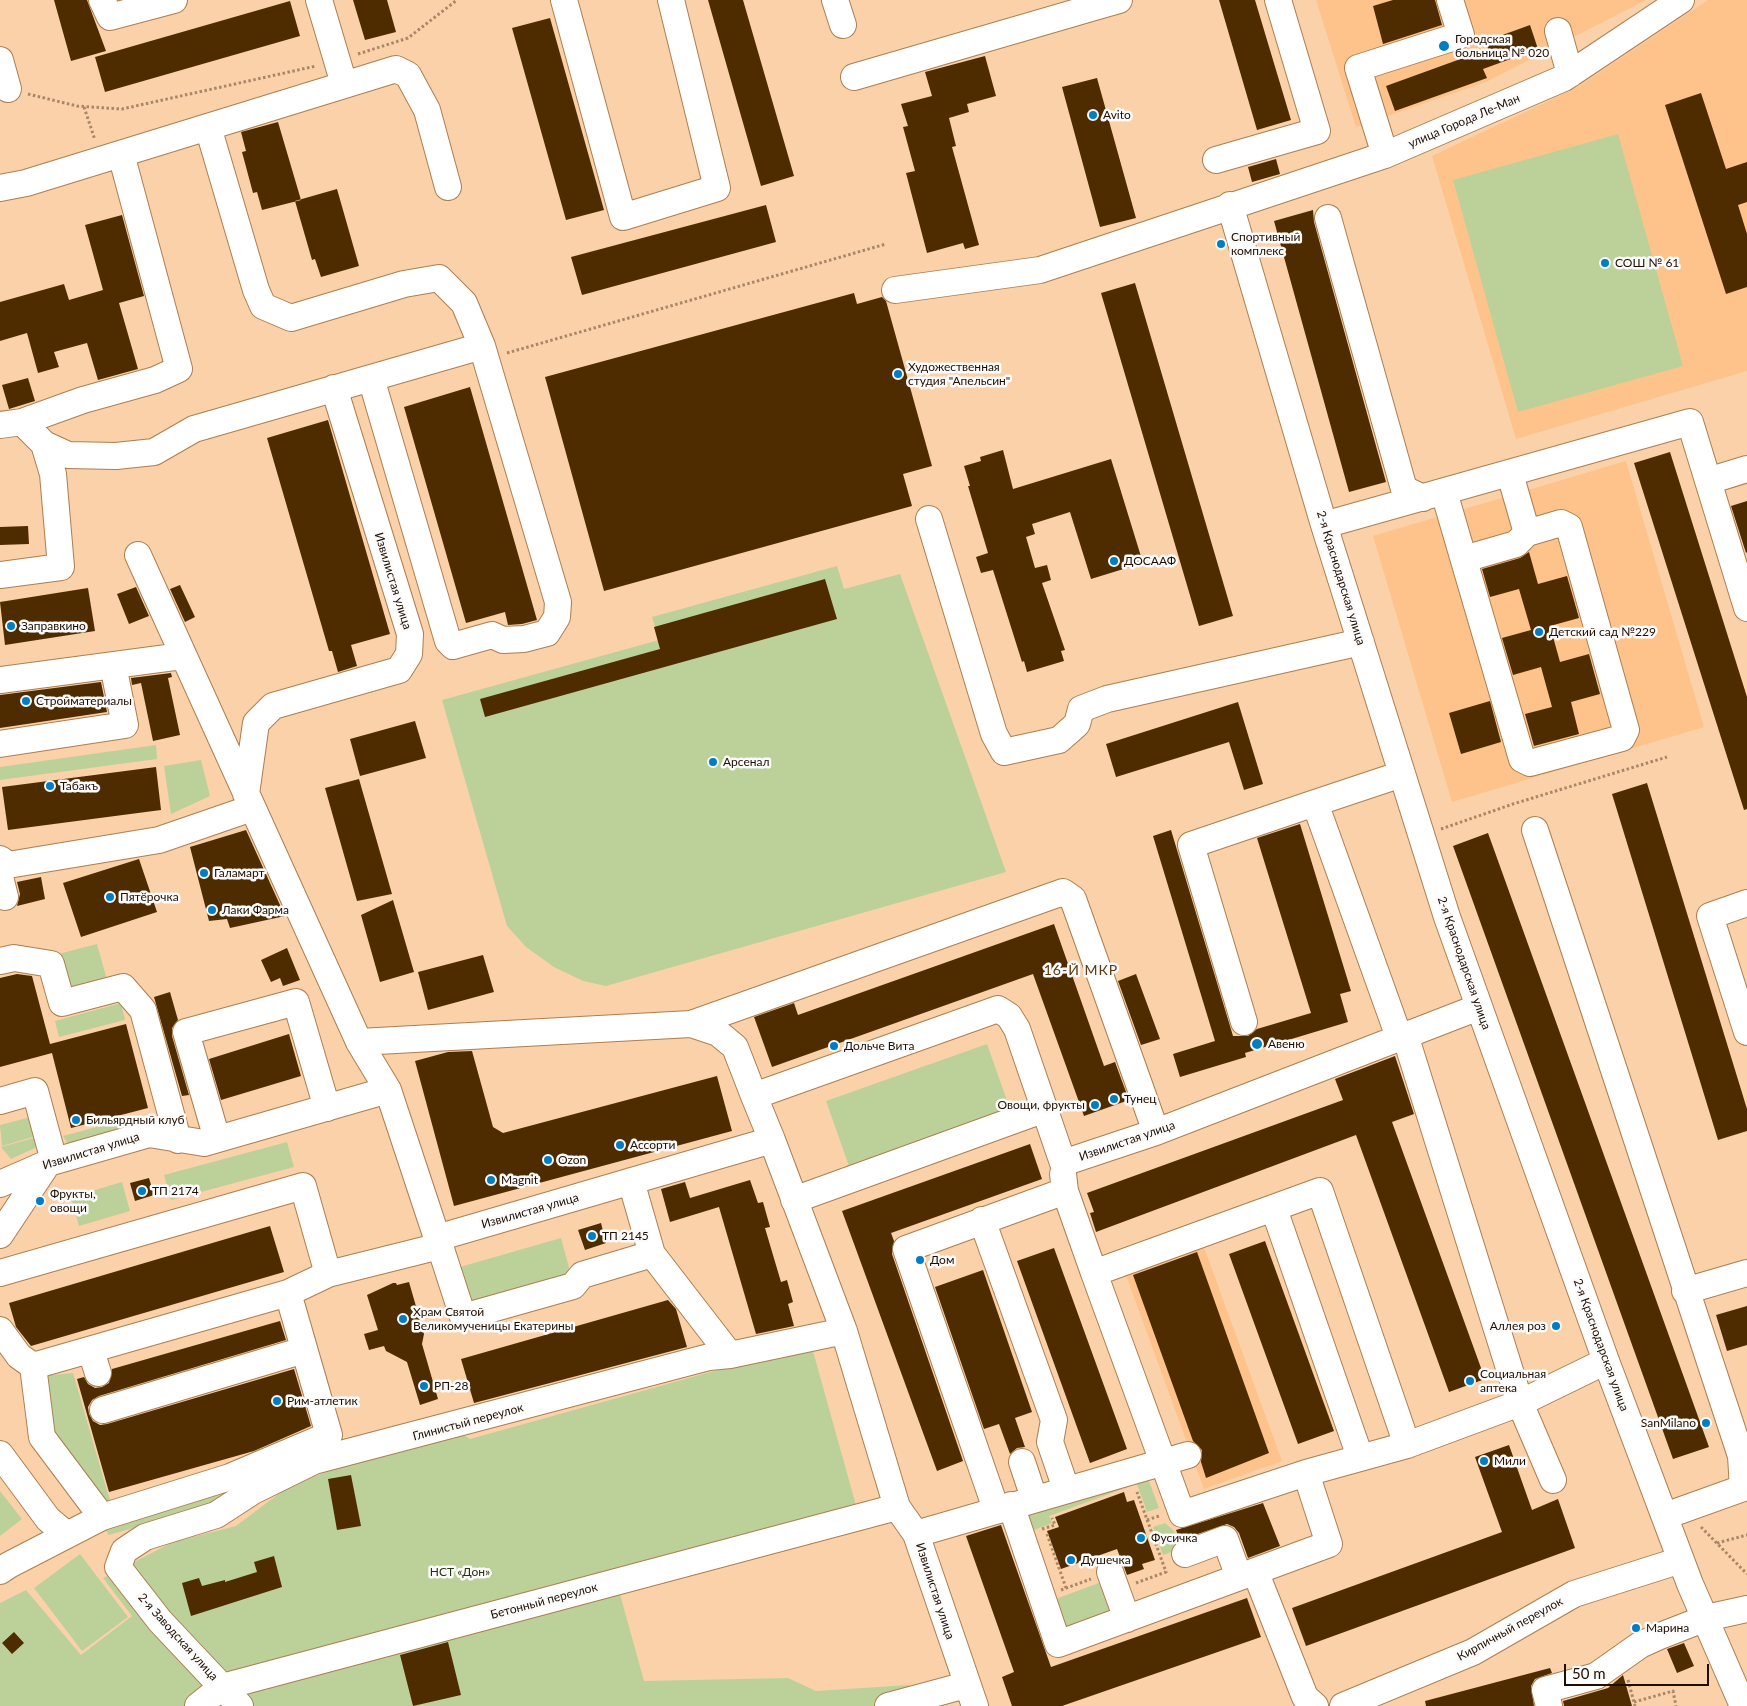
<!DOCTYPE html>
<html>
<head>
<meta charset="utf-8">
<style>
	body { margin:0 }
	#map { position:relative; width:1747px; height:1706px; overflow:hidden; background:#fbd1a9; font-family:Lato,sans-serif }
	canvas { display:block }
	.scale { position:absolute; left:1564px; top:1664px; width:145px; height:22px; box-sizing:border-box; border:2px solid #200e00; border-top:0; padding-left:6px; font-size:15px; line-height:18px; white-space:nowrap; color:#200e00; -webkit-text-stroke:4px #fbfbfb; paint-order:stroke }
</style>
</head>
<body>
<div id="map">
<canvas width="1747" height="1706"></canvas>
<div class="scale">50 m</div>
</div>
<script>
const c = document.querySelector('canvas').getContext('2d');
c.lineJoin = 'round';
function paint(path, color) { c.fillStyle = color; c.fill(path, 'evenodd'); }
const poly = rows => new Path2D(rows.map(r => 'M' + r).join(''));
function strokePath(path, color, width, dash) { c.strokeStyle = color; c.lineWidth = width; c.lineCap = dash ? 'butt' : 'round'; c.setLineDash(dash || []); c.stroke(path); }
function label(font, color, halo, rows, align = 'center') {
  c.font = font + ' Lato,sans-serif'; c.lineWidth = 5; c.setLineDash([]); c.textBaseline = 'middle'; c.strokeStyle = halo; c.fillStyle = color; for (const [text, x, y, turn = 0] of rows) {
    c.save(); c.translate(x, y); c.rotate((+turn || 0) * Math.PI / 180); c.textAlign = isNaN(turn) ? turn : align; if (halo) c.strokeText(text, 0, 0); c.fillText(text, 0, 0); c.restore();
  }
}
paint(poly([
	[1316,0,1646,0,1486,82,1356,127],
	[1708,0,1747,0,1747,371,1516,439,1432,156,1576,88],
	[1626,461,1704,727,1452,802,1373,536],
	[1201,1239,1282,1461,1204,1489,1123,1267]
]), '#fdc38b');
paint(poly([
	[1618,134,1683,366,1518,412,1453,180],
	[837,566,844,589,900,574,1006,872,606,986,583,981,554,967,526,947,507,926,442,700,659,640,652,617],
	[156,745,157,759,0,780,0,767],
	[201,760,210,796,171,814,164,766],
	[97,944,107,980,67,991,58,954],
	[121,1003,125,1020,59,1037,55,1021],
	[987,1044,1010,1109,849,1166,826,1101],
	[31,1117,36,1136,2,1146,0,1125],
	[134,1117,136,1127,68,1144,63,1136],
	[37,1137,38,1143,35,1148,11,1159,1,1147],
	[287,1142,294,1167,171,1200,164,1175],
	[122,1182,130,1211,79,1226,71,1197],
	[561,1238,571,1275,471,1303,460,1267],
	[811,1344,857,1509,615,1576,644,1681,788,1678,816,1691,909,1685,915,1706,0,1706,0,1603,26,1590,81,1655,132,1616,103,1578,173,1542,236,1526,289,1486,363,1458,462,1434,470,1439],
	[73,1373,108,1494,112,1504,105,1505,52,1431,42,1376],
	[1146,1473,1159,1508,1147,1512,1134,1476],
	[1127,1478,1131,1486,1049,1516,1052,1523,1031,1531,1023,1507],
	[246,1480,215,1504,109,1535,101,1524],
	[0,1491,22,1519,0,1536],
	[1165,1523,1174,1531,1180,1549,1163,1555,1153,1527],
	[80,1554,128,1617,82,1651,34,1588],
	[1104,1581,1117,1616,1065,1634,1053,1600]
]), '#bcd199');
paint(poly([
	[54,0,87,0,106,51,71,61],
	[353,0,387,0,396,32,365,40],
	[708,0,743,0,794,176,761,186],
	[1219,0,1255,0,1291,120,1257,130],
	[1393,0,1435,0,1442,25,1383,44,1373,6],
	[290,1,300,36,105,92,95,57],
	[550,18,604,210,566,220,512,28],
	[1530,25,1538,49,1483,69,1487,78,1395,111,1386,86,1488,49,1486,41],
	[985,56,996,96,967,104,969,112,949,118,956,146,952,147,979,245,965,249,963,243,927,253,906,173,915,171,903,127,908,126,901,104,932,96,925,72],
	[1097,78,1136,218,1100,227,1062,87],
	[1701,93,1726,169,1747,162,1747,202,1738,205,1747,234,1747,287,1726,294,1665,105],
	[278,122,301,200,262,210,257,192,253,193,242,152,246,151,241,132],
	[1276,159,1280,174,1252,182,1248,167],
	[337,189,359,266,321,277,315,259,312,260,295,201],
	[766,205,776,242,582,295,571,257],
	[1313,210,1314,222,1386,482,1349,492,1274,221],
	[122,215,144,296,119,303,138,369,98,380,87,343,54,352,59,367,38,373,27,333,0,341,0,302,64,284,69,300,103,290,85,225],
	[1135,283,1233,616,1199,626,1101,293],
	[854,293,857,304,882,297,886,301,932,466,903,474,912,506,604,591,545,377],
	[28,378,35,401,9,409,2,385],
	[470,387,537,620,522,624,508,625,505,612,466,623,404,407],
	[328,420,390,634,351,645,357,666,338,672,332,651,329,651,267,438],
	[1003,450,1013,489,1111,459,1143,563,1091,579,1070,512,1032,524,1035,534,1026,537,1035,568,1047,565,1051,580,1042,583,1065,650,1061,651,1064,661,1027,672,1024,661,1022,662,993,570,981,573,976,557,988,553,968,486,970,486,964,466,981,461,980,457],
	[1670,452,1747,697,1747,809,1744,810,1634,463],
	[1747,501,1747,552,1746,553,1731,506],
	[28,526,29,544,0,545,0,527],
	[1529,552,1538,584,1567,576,1579,618,1550,626,1560,662,1589,654,1600,694,1571,702,1579,734,1534,746,1525,714,1552,707,1541,667,1513,675,1502,638,1531,630,1519,589,1490,597,1482,569,1520,558],
	[825,579,837,619,485,717,480,699,660,649,654,627],
	[180,585,195,617,185,622,170,589],
	[136,587,149,616,129,624,117,594],
	[88,588,95,631,5,645,0,602],
	[171,673,172,677,168,678,180,735,153,741,141,683,132,685,131,678],
	[101,682,107,712,0,728,0,695],
	[1490,701,1501,742,1461,754,1449,713],
	[1238,702,1263,784,1244,790,1229,742,1116,777,1106,744],
	[415,721,426,758,360,776,350,739],
	[156,767,161,810,8,830,2,787],
	[359,779,392,894,357,901,325,788],
	[1647,783,1747,1109,1747,1131,1718,1140,1612,794],
	[1300,824,1351,991,1340,994,1348,1022,1245,1053,1246,1057,1180,1077,1173,1054,1215,1041,1153,836,1171,830,1233,1036,1248,1036,1257,1029,1311,1013,1257,838],
	[246,830,285,916,230,928,227,919,209,921,190,847],
	[1488,833,1709,1447,1673,1459,1453,846],
	[139,859,157,912,81,937,63,883],
	[41,877,45,899,17,906,20,894,17,882],
	[393,900,414,972,380,982,361,915],
	[1054,924,1104,1066,1115,1062,1129,1100,1084,1116,1033,974,772,1067,754,1017,794,1003,798,1015],
	[287,948,300,980,283,986,280,978,271,982,261,960],
	[483,955,494,992,428,1010,418,972],
	[17,974,32,976,50,1044,126,1024,148,1108,71,1128,52,1053,0,1067,0,978],
	[1136,974,1160,1039,1141,1045,1118,981],
	[170,992,178,1020,172,1028,172,1036,189,1095,182,1096,154,997],
	[289,1034,301,1076,221,1100,209,1059],
	[472,1051,493,1127,503,1133,717,1076,732,1131,454,1206,415,1061,448,1052],
	[1395,1056,1414,1114,1392,1122,1485,1379,1449,1392,1356,1135,1096,1232,1090,1213,1094,1212,1087,1193,1343,1100,1335,1079],
	[1030,1144,1042,1179,891,1233,894,1241,892,1254,963,1461,937,1471,842,1211],
	[149,1178,154,1195,135,1201,130,1183],
	[750,1180,758,1203,763,1202,770,1227,765,1228,781,1282,787,1280,793,1302,788,1304,794,1326,756,1334,719,1207,670,1222,661,1189,685,1182,690,1198],
	[601,1223,606,1243,585,1250,578,1230],
	[270,1226,284,1272,31,1346,16,1327,9,1303],
	[1265,1241,1334,1431,1298,1444,1229,1254],
	[1054,1248,1127,1449,1090,1463,1017,1261],
	[1197,1252,1269,1453,1206,1478,1201,1462,1202,1450,1193,1441,1133,1275],
	[983,1270,1032,1412,1015,1418,1025,1447,1017,1448,1010,1454,999,1424,984,1429,935,1287],
	[409,1282,424,1334,422,1344,438,1399,420,1405,407,1362,386,1351,384,1346,369,1350,364,1334,378,1330,367,1295,393,1283,396,1283,397,1285],
	[668,1300,676,1309,687,1347,474,1403,461,1359],
	[1747,1306,1747,1345,1727,1351,1716,1315],
	[280,1321,286,1340,99,1396,92,1400,88,1407,89,1414,93,1421,100,1425,107,1424,294,1369,311,1426,254,1451,109,1492,77,1379,84,1377,88,1384,95,1388,102,1387,109,1383,112,1369],
	[1509,1445,1532,1510,1558,1499,1575,1548,1306,1646,1292,1608,1502,1532,1475,1457],
	[351,1475,361,1526,337,1530,328,1479],
	[1124,1492,1127,1502,1134,1500,1155,1560,1142,1564,1144,1569,1127,1575,1117,1549,1061,1569,1047,1531,1059,1527,1055,1517],
	[1263,1503,1280,1546,1248,1558,1239,1533,1234,1527,1227,1524,1180,1540,1176,1530],
	[1001,1525,1051,1667,1247,1598,1261,1637,1062,1706,1012,1706,1002,1677,1014,1672,966,1536],
	[274,1556,282,1587,191,1616,182,1583,199,1578,202,1586,225,1580,225,1582,257,1572,254,1562],
	[14,1632,24,1643,12,1654,2,1643],
	[448,1642,461,1695,413,1706,400,1655],
	[1684,1643,1694,1666,1677,1673,1667,1649],
	[1550,1668,1552,1673,1535,1679,1531,1686,1534,1706,1426,1706,1425,1701],
	[1623,1675,1632,1706,1564,1706,1563,1701,1608,1688]
]), '#4f2c00');
const minor = poly([
	[102,0,110,17,174,0],
	[319,0,344,84],
	[564,0,623,217,717,188,671,0],
	[835,0,843,25],
	[1089,0,1091,8,1119,0],
	[1558,31,1570,74],
	[0,60,8,89],
	[854,77,1091,8],
	[208,127,256,290,263,306,291,318,404,284,439,278,464,303,482,346,558,602,557,617,547,633,524,639,503,640,492,635,453,646,448,641,371,378],
	[1385,155,1358,68,1461,35,1450,0],
	[1216,160,1317,131,1278,0],
	[0,188,26,183,396,69,408,75,427,110,448,187],
	[1230,205,1324,525,1447,917,1606,1361,1690,1584,1743,1706],
	[1328,218,1404,489,1423,498],
	[895,290,1040,270,1385,155,1564,78,1681,0],
	[22,422,44,444,68,455,116,456,154,452,194,429,482,346],
	[0,425,22,422,83,400,155,380,179,369,121,154],
	[1708,481,1747,469],
	[1444,492,1522,759,1530,763,1622,738,1626,730,1569,527,1561,523,1527,533,1510,474],
	[929,519,994,734,1004,752,1059,740,1077,724,1081,709,1107,699,1361,642],
	[1324,525,1690,422,1747,608],
	[138,555,359,1042,388,1090],
	[1464,559,1516,544,1527,533],
	[0,575,61,567,53,474,44,444],
	[0,680,182,656],
	[0,744,125,725,113,665],
	[246,794,256,723,273,706,399,670,409,654,410,634,334,388],
	[1535,830,1741,1456,1743,1488,1665,1516],
	[0,859,8,865,159,840,252,808],
	[0,877,5,897],
	[1747,903,1710,916,1747,1032],
	[0,961,14,958,51,964,62,1003,123,987,143,1010,178,1140],
	[1244,1022,1191,845,1315,803],
	[691,1024,1063,892,1073,899,1156,1132],
	[1405,1035,1520,1403,1553,1480],
	[1399,1037,1315,803,1402,774],
	[359,1042,691,1024,718,1033,735,1047,754,1096],
	[0,1101,35,1091,54,1161],
	[217,1139,186,1032,296,1002,327,1108],
	[772,1140,844,1331,897,1507,916,1534,975,1706],
	[631,1181,652,1254],
	[0,1184,48,1163,149,1134,204,1143,388,1090,437,1238,772,1140,754,1096,998,1009,1009,1016,1017,1029,1063,1163,1156,1132,1479,1007],
	[1065,1191,1094,1273,1320,1191,1407,1445],
	[794,1200,1045,1109],
	[1274,1209,1360,1457],
	[982,1220,1054,1420,1050,1442,1066,1489],
	[0,1235,48,1163],
	[440,1246,463,1317,573,1286,582,1275,652,1254,730,1355],
	[0,1273,303,1186,328,1274],
	[1094,1273,1182,1514,1306,1473,1407,1445,1520,1403,1606,1361],
	[1685,1291,1747,1273],
	[0,1330,19,1356,33,1366,288,1293,328,1274,440,1246,437,1238],
	[91,1351,98,1373],
	[33,1366,42,1437,102,1517,230,1477,329,1435,288,1293],
	[103,1410,304,1350],
	[0,1454,48,1519,67,1535],
	[1022,1462,1034,1498],
	[1011,1505,1058,1644,1329,1544,1306,1473],
	[996,1509,906,1249,1065,1191,1063,1174],
	[916,1534,1188,1455],
	[1185,1554,1225,1539,1239,1577],
	[0,1571,9,1565,102,1517],
	[1255,1571,1305,1697,1315,1706],
	[1110,1572,1127,1619],
	[198,1706,222,1687,897,1507],
	[240,1706,160,1621,118,1567,124,1551,145,1537,216,1515,253,1491,314,1461,709,1357,730,1355,844,1331],
	[888,1706,966,1685],
	[1343,1706,1473,1652,1574,1594,1681,1560],
	[1549,1706,1545,1690,1596,1676,1640,1645,1660,1636,1706,1618,1747,1609]
]);
strokePath(minor, '#ae7e4e', 28);
strokePath(poly([
	[358,54,408,38,457,0],
	[28,94,77,106,122,109,316,66],
	[84,107,95,140],
	[507,353,886,244],
	[1441,829,1513,804,1667,757],
	[1147,1520,1159,1516],
	[1701,1527,1747,1574],
	[1042,1529,1055,1525,1052,1518],
	[1047,1534,1066,1588],
	[1717,1543,1747,1535],
	[1136,1583,1166,1572,1137,1492],
	[1061,1590,1091,1579],
	[1628,1680,1635,1706],
	[1634,1702,1673,1691,1676,1706]
]), '#a88769', 3, [2.5, 2.5]);
strokePath(minor, '#fff', 26);
for (const [x, y, r, color] of [
	[1444,46,6,"#007dc5"],
	[1093,115,5,"#007dc5"],
	[1221,244,5,"#007dc5"],
	[1605,263,5,"#007dc5"],
	[898,374,5,"#007dc5"],
	[1114,561,5,"#007dc5"],
	[11,626,5,"#007dc5"],
	[1539,632,5,"#007dc5"],
	[26,701,5,"#007dc5"],
	[713,762,5,"#007dc5"],
	[50,786,5,"#007dc5"],
	[204,873,5,"#007dc5"],
	[110,897,5,"#007dc5"],
	[212,910,5,"#007dc5"],
	[1257,1044,6,"#007dc5"],
	[834,1046,5,"#007dc5"],
	[1114,1099,5,"#007dc5"],
	[1095,1105,5,"#007dc5"],
	[76,1120,5,"#007dc5"],
	[620,1145,5,"#007dc5"],
	[548,1160,5,"#007dc5"],
	[491,1180,5,"#007dc5"],
	[142,1191,5,"#007dc5"],
	[40,1201,5,"#007dc5"],
	[592,1236,5,"#007dc5"],
	[920,1260,5,"#007dc5"],
	[403,1319,5,"#007dc5"],
	[1556,1326,5,"#007dc5"],
	[1470,1381,5,"#007dc5"],
	[424,1386,5,"#007dc5"],
	[277,1401,5,"#007dc5"],
	[1706,1423,5,"#007dc5"],
	[1484,1461,5,"#007dc5"],
	[1141,1538,5,"#007dc5"],
	[1071,1560,5,"#007dc5"],
	[1636,1628,5,"#007dc5"]
]) { const dot = new Path2D(); dot.arc(x, y, r, 0, 2 * Math.PI); c.fillStyle = color; c.fill(dot); strokePath(dot, '#fbfbfb', 2); }
label('12px', '#200e00', '#fbfbfb', [
	["Городская",1455,39],
	["больница № 020",1455,53],
	["Avito",1103,115],
	["Спортивный",1231,237],
	["комплекс",1231,251],
	["СОШ № 61",1615,263],
	["Художественная",908,367],
	["студия \"Апельсин\"",908,381],
	["ДОСААФ",1124,561],
	["Заправкино",21,626],
	["Детский сад №229",1549,632],
	["Стройматериалы",36,701],
	["Арсенал",723,762],
	["Табакъ",60,786],
	["Галамарт",214,873],
	["Пятёрочка",120,897],
	["Лаки Фарма",222,910],
	["Авеню",1268,1044],
	["Дольче Вита",844,1046],
	["Тунец",1124,1099],
	["Овощи, фрукты",1085,1105,"right"],
	["Бильярдный клуб",86,1120],
	["Ассорти",630,1145],
	["Ozon",558,1160],
	["Magnit",501,1180],
	["ТП 2174",152,1191],
	["Фрукты,",50,1194],
	["овощи",50,1208],
	["ТП 2145",602,1236],
	["Дом",930,1260],
	["Храм Святой",413,1312],
	["Великомученицы Екатерины",413,1326],
	["Аллея роз",1546,1326,"right"],
	["Социальная",1480,1374],
	["аптека",1480,1388],
	["РП-28",434,1386],
	["Рим-атлетик",287,1401],
	["SanMilano",1696,1423,"right"],
	["Мили",1494,1461],
	["Фусичка",1151,1538],
	["Душечка",1081,1560],
	["Марина",1646,1628]
], 'left');
label('12px', '#200e00', '#fbfbfb', [
	["улица Города Ле-Ман",1464,121,-23],
	["2-я Краснодарская улица",1341,578,73],
	["Извилистая улица",393,581,73],
	["2-я Краснодарская улица",1464,963,71],
	["Извилистая улица",1127,1141,-19],
	["Извилистая улица",91,1151,-17],
	["Извилистая улица",530,1211,-16],
	["2-я Краснодарская улица",1601,1345,70],
	["Глинистый переулок",468,1422,-15],
	["Извилистая улица",935,1591,72],
	["Бетонный переулок",544,1601,-15],
	["Кирпичный переулок",1510,1629,-29],
	["2-я Заводская улица",178,1637,48]
]);
label('12px', '#28340d', '#fbfbfb', [
	["НСТ «Дон»",460,1572]
]);
c.letterSpacing = '1px';
label('14px', '#5b3914', '#fbfbfb', [
	["16-Й МКР",1081,970]
]);
c.letterSpacing = '0px';
</script>
</body>
</html>
